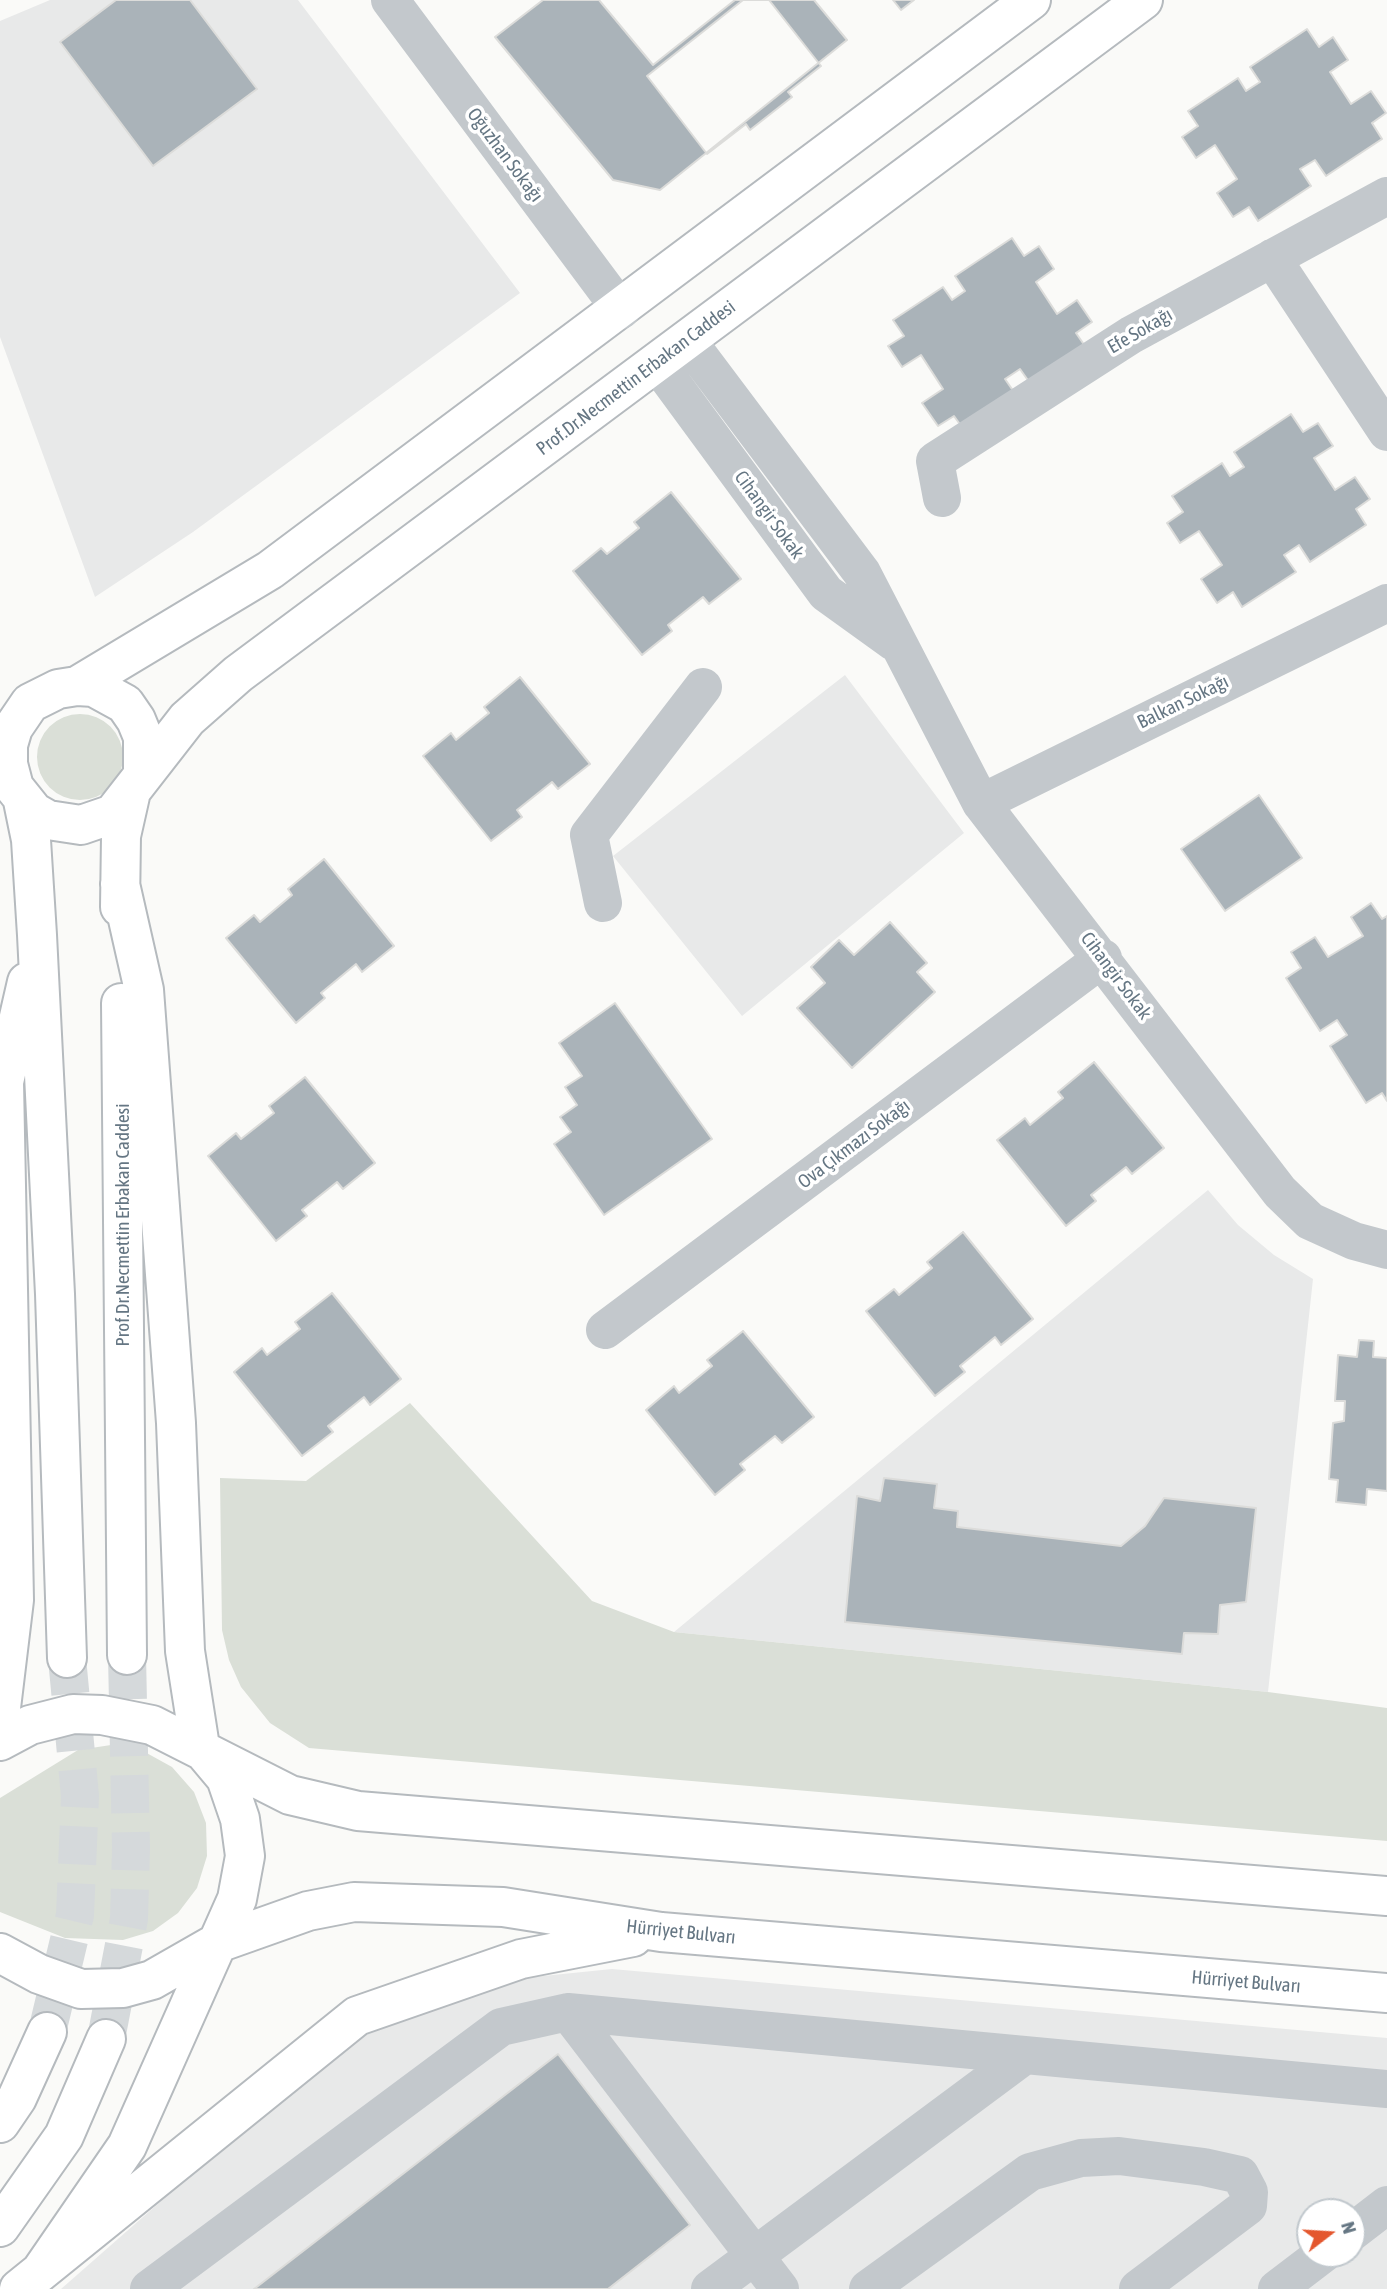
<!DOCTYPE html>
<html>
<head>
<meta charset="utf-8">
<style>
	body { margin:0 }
	#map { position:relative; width:1387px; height:2289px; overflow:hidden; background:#fafaf8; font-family:"Asap Condensed",sans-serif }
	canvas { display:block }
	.north { position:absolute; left:1296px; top:2198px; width:70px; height:70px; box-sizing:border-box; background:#fff; border:2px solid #c1c8cd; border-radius:50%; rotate:73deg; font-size:19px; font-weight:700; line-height:28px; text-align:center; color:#657683 }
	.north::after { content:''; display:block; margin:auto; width:24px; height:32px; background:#e4572e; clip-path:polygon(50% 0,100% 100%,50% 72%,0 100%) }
</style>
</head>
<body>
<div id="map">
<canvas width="1387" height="2289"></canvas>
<div class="north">N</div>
</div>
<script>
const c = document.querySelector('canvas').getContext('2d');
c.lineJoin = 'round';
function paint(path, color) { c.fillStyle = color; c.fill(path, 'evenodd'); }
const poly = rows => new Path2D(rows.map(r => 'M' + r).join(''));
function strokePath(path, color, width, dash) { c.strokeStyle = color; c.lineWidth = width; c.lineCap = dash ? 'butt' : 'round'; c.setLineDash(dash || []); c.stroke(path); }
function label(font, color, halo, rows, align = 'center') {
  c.font = font + ' "Asap Condensed",sans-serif'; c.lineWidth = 7; c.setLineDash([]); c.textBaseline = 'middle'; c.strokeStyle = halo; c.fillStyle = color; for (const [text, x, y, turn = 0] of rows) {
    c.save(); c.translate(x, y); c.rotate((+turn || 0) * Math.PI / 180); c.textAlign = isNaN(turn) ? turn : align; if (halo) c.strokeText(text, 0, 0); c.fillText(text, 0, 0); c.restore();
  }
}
paint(poly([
	[50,0,298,0,520,293,193,532,95,597,0,337,0,21],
	[845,675,964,833,742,1016,613,856],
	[1208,1190,1238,1225,1274,1255,1313,1279,1268,1692,674,1632],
	[612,1969,1387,2038,1387,2289,61,2289,365,2022,494,1981],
	[1310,2212,1352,2212,1352,2254,1310,2254]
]), '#e8e9e9');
paint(poly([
	'37 757a43 43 0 1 1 86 0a43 43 0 1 1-86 0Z',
	[410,1403,592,1601,674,1632,1268,1692,1387,1708,1387,1841,309,1748,270,1723,241,1687,229,1660,222,1630,220,1478,306,1481],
	[111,1745,143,1751,172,1767,194,1792,206,1823,207,1856,197,1888,178,1913,153,1931,123,1940,65,1938,0,1912,0,1798,78,1750]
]), '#dadfd7');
const building = poly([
	[116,0,190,0,257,89,153,166,60,42,116,0],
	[543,0,599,0,653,65,735,0,814,0,847,40,660,190,613,180,495,37,543,0],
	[743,0,769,0,821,66,788,92,792,97,750,130,746,124,707,154,647,76,743,0],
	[893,0,914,0,901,10,893,0],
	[1307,29,1319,47,1333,37,1348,60,1330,72,1351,104,1371,91,1386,113,1372,123,1382,139,1326,176,1315,160,1300,169,1311,186,1258,221,1249,207,1233,217,1217,193,1237,179,1215,145,1196,158,1182,137,1198,126,1188,111,1238,78,1246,91,1260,82,1250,67,1307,29],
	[1012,238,1024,256,1039,246,1054,269,1036,282,1057,314,1077,300,1092,322,1076,333,1087,349,1032,386,1020,369,1005,379,1016,395,964,430,954,416,938,426,922,403,943,389,921,355,902,367,888,346,904,336,893,320,943,287,952,300,965,291,955,276,1012,238],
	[1291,414,1303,432,1318,423,1333,446,1314,458,1335,490,1355,477,1370,499,1356,509,1366,525,1310,562,1299,545,1284,555,1296,572,1242,607,1233,592,1217,603,1201,579,1222,565,1199,531,1180,543,1167,523,1183,512,1172,496,1222,463,1230,476,1244,467,1234,452,1291,414],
	[671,492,741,579,709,604,703,597,668,625,672,631,642,655,573,571,601,548,607,554,639,528,634,522,671,492],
	[520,677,590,764,558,789,552,782,517,810,522,817,491,841,423,756,451,733,456,740,489,713,484,707,520,677],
	[1259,795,1302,858,1225,911,1181,849,1259,795],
	[324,859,394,946,362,972,356,964,321,993,325,998,296,1023,226,938,254,915,260,922,292,895,288,889,324,859],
	[1371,903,1382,919,1387,916,1387,1101,1382,1093,1366,1103,1330,1046,1347,1035,1337,1020,1320,1031,1286,978,1301,968,1291,952,1315,937,1328,957,1363,936,1351,917,1371,903],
	[890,922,927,963,917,972,935,992,852,1068,797,1008,825,983,811,967,839,940,854,955,890,922],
	[615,1003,712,1139,604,1215,554,1144,571,1132,560,1117,577,1105,565,1087,582,1076,559,1043,615,1003],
	[1094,1062,1164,1148,1132,1174,1126,1167,1091,1195,1096,1201,1066,1226,997,1140,1025,1118,1030,1125,1063,1098,1058,1092,1094,1062],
	[305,1077,375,1163,343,1189,337,1182,302,1210,307,1216,276,1241,208,1156,236,1133,241,1139,274,1113,269,1106,305,1077],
	[963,1232,1033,1319,1001,1345,995,1337,960,1366,965,1372,935,1396,866,1311,894,1289,899,1295,932,1268,927,1262,963,1232],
	[332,1293,401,1379,370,1405,364,1397,328,1426,333,1432,302,1456,234,1372,262,1348,267,1355,300,1329,295,1322,332,1293],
	[743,1331,814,1417,782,1443,775,1436,740,1464,745,1470,715,1495,646,1410,674,1386,679,1393,712,1366,707,1360,743,1331],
	[1359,1340,1374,1341,1373,1357,1387,1358,1387,1491,1367,1489,1366,1505,1336,1502,1338,1480,1329,1479,1333,1423,1344,1421,1345,1401,1335,1401,1338,1355,1357,1357,1359,1340],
	[884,1478,937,1484,934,1508,958,1511,957,1527,1121,1546,1145,1526,1164,1498,1256,1508,1246,1602,1220,1605,1218,1634,1184,1633,1182,1654,845,1622,857,1496,880,1501,884,1478],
	[558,2054,690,2225,608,2289,254,2289,558,2054]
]);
paint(building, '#aab3b9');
strokePath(building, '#dcdcda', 2);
strokePath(poly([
	[47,2032,75,1915,80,1796,67,1658],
	[106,2039,129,1919,131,1848,127,1655]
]), '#d5d9db', 38, [38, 19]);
const major = poly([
	[77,686,270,570,1031,0],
	[143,772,143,737,136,720,125,704,94,687,77,686,58,689,30,703,13,728,8,745,8,764,14,787,34,812,48,820,81,825,113,814,187,719,238,674,1143,0],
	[23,801,31,840,37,935,55,1294,67,1658],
	[120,907,121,836,130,796],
	[121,1003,127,1655],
	[0,1716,14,1600,4,1082,27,982],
	[0,1741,30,1725,73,1714,102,1715,152,1725,290,1795,358,1811,1387,1896],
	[0,1953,39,1974,81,1989,123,1988,152,1980,215,1944,308,1911,354,1902,503,1907,661,1932,1387,1993],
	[0,2123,17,2098,47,2032],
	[0,2227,64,2136,106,2039],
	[41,2271,127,2146,237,1899,245,1856,240,1819,226,1778,200,1747,185,1651,176,1423,144,990,120,884],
	[19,2289,357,2016,521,1959,633,1937]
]);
strokePath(major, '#b5babe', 42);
strokePath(poly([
	[390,0,621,310],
	[1272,258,1387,432],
	[687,340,862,573,981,803,1280,1192,1310,1221,1354,1241,1387,1250],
	[657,363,826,593,894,642],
	[942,498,935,461,1131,335,1387,196],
	[981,803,1387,603],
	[603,903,589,835,703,687],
	[605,1330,1103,958],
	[568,2012,780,2289],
	[1352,2232,1387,2205],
	[149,2289,501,2027,568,2012,1387,2089],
	[710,2289,1025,2055],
	[868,2289,1030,2172,1081,2158,1119,2156,1204,2167,1240,2175,1249,2192,1248,2206,1138,2289],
	[1277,2289,1323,2254]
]), '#c3c8cc', 38);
strokePath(major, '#fff', 38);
label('19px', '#657683', '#fff', [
	["Oğuzhan Sokağı",505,155,53],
	["Efe Sokağı",1140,331,-30],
	["Prof.Dr.Necmettin Erbakan Caddesi",636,378,-37],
	["Cihangir Sokak",769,515,54],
	["Balkan Sokağı",1183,702,-26],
	["Cihangir Sokak",1116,976,53],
	["Ova Çıkmazı Sokağı",854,1144,-37],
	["Prof.Dr.Necmettin Erbakan Caddesi",123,1225,-90],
	["Hürriyet Bulvarı",681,1932,6],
	["Hürriyet Bulvarı",1246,1982,5]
]);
</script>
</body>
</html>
